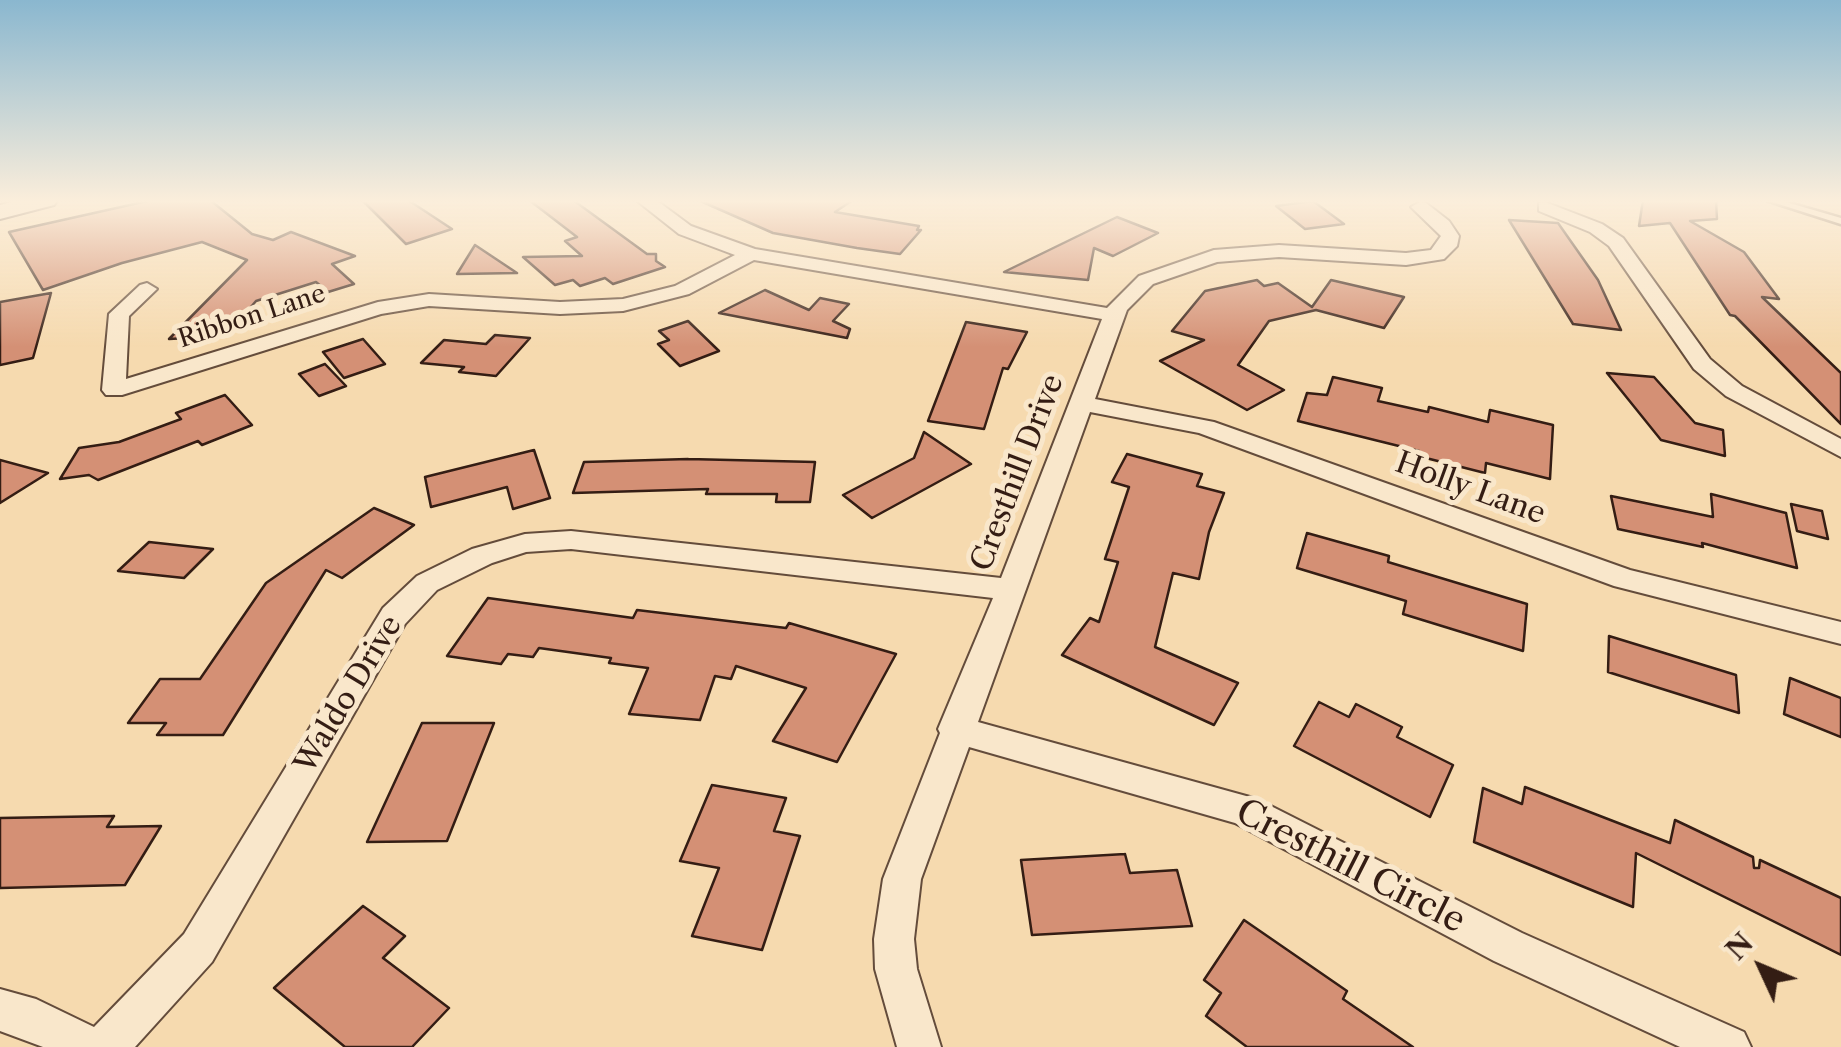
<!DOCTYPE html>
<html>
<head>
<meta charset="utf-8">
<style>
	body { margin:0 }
	#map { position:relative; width:1841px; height:1047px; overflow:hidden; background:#f6daaf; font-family:"Libre Caslon Text",serif }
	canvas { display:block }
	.north { position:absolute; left:1711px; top:917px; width:100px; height:100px; -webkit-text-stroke:8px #f9e7cb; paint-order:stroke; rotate:314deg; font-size:28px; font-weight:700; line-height:40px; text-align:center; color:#341d14 }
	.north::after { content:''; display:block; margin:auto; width:35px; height:45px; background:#341d14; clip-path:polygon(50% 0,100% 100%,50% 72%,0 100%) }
</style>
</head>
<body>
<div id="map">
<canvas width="1841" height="1047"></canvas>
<div class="north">N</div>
</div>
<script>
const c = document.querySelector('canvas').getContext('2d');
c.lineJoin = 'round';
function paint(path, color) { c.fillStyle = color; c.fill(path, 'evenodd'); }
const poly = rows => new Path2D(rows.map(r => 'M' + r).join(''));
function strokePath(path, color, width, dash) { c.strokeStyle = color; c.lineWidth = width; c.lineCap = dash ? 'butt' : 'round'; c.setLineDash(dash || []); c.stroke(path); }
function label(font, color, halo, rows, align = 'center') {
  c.font = font + ' "Libre Caslon Text",serif'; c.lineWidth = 10; c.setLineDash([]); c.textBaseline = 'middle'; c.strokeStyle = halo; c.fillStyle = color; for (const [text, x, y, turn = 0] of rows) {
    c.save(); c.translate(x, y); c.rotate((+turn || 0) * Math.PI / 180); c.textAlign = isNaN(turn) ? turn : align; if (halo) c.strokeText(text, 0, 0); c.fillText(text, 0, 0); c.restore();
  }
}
const building = poly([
	[152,200,210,200,252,234,273,240,291,232,355,256,332,264,354,284,328,292,316,282,256,301,239,321,221,321,206,337,169,339,247,260,202,242,122,263,43,290,9,232,152,200],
	[362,200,408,200,452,229,406,244,362,200],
	[529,200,573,200,647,254,656,254,656,261,665,267,613,284,605,278,580,286,573,280,555,285,523,257,582,256,565,241,577,237,529,200],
	[698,200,853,200,835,212,919,226,917,230,921,230,900,254,857,248,773,233,698,200],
	[1643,200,1716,200,1717,219,1690,221,1744,252,1779,299,1762,297,1841,373,1841,424,1735,316,1730,315,1670,223,1639,226,1643,200],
	[1313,201,1344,224,1305,229,1276,206,1313,201],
	[1117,217,1158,233,1113,256,1094,248,1088,280,1004,272,1117,217],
	[1509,220,1558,223,1598,280,1621,330,1573,324,1509,220],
	[475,245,517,273,457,274,475,245],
	[1257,280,1264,286,1278,283,1312,307,1331,280,1404,297,1384,328,1316,310,1269,321,1238,365,1284,390,1247,410,1160,361,1204,340,1172,331,1205,291,1257,280],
	[765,290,809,310,820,298,849,304,833,321,850,329,847,338,719,313,765,290],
	[51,293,33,358,0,365,0,302,51,293],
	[688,321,719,351,680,366,658,344,669,340,659,331,688,321],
	[966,322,1027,332,1008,369,1003,368,984,429,928,421,966,322],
	[495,335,530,338,496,376,459,372,464,367,421,363,444,340,486,344,495,335],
	[363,339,385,364,344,378,323,352,363,339],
	[325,364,346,386,319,396,299,374,325,364],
	[1607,373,1654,377,1695,423,1723,430,1725,456,1661,440,1607,373],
	[1333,377,1382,388,1378,401,1428,412,1429,407,1488,422,1490,410,1553,425,1550,479,1486,463,1485,473,1418,456,1419,451,1298,421,1307,393,1327,395,1333,377],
	[225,395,252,425,202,445,198,441,98,480,89,475,60,479,79,448,119,442,181,419,176,413,225,395],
	[924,432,971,464,872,518,843,495,914,458,924,432],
	[534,450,550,498,513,509,507,487,431,507,425,477,534,450],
	[1127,454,1202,474,1197,486,1224,493,1209,532,1199,579,1173,573,1155,647,1238,683,1214,725,1062,655,1090,618,1099,622,1118,562,1105,559,1129,487,1112,482,1127,454],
	[688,459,815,462,810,502,776,502,777,494,706,494,708,489,573,493,584,462,688,459],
	[0,460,48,473,0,503,0,460],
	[1711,494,1786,513,1797,568,1702,543,1703,547,1618,529,1611,496,1713,517,1711,494],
	[1791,504,1822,511,1828,539,1797,531,1791,504],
	[374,508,414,525,342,578,326,570,223,735,157,735,166,723,128,723,160,679,200,679,266,583,374,508],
	[1307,533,1389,556,1388,562,1527,604,1523,651,1403,614,1406,601,1297,568,1307,533],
	[149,542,213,549,184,578,118,571,149,542],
	[488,598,633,618,637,610,786,628,789,623,896,654,837,762,773,741,806,688,736,666,731,679,715,676,700,720,629,714,648,668,609,663,611,658,539,648,533,657,508,654,501,664,447,656,488,598],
	[1609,636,1736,675,1739,713,1608,672,1609,636],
	[1790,678,1841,698,1841,737,1784,714,1790,678],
	[1319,702,1349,717,1356,704,1402,727,1397,737,1453,765,1430,817,1294,746,1319,702],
	[422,723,494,723,447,841,367,842,422,723],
	[712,785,786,798,774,831,800,836,762,950,692,936,719,868,680,861,712,785],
	[1525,787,1670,843,1675,820,1753,857,1754,868,1759,868,1760,860,1841,898,1841,955,1636,853,1633,907,1474,842,1483,788,1522,804,1525,787],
	[114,816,107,827,161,826,125,885,0,888,0,818,114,816],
	[1125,854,1130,873,1177,870,1192,926,1032,935,1021,860,1125,854],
	[363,906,405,936,383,958,449,1008,412,1047,345,1047,274,988,363,906],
	[1244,920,1347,991,1343,999,1413,1047,1247,1047,1206,1016,1221,993,1204,980,1244,920]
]);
paint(building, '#d49075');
strokePath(building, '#341d14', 2.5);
const lane = poly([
	[1766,200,1779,200,1841,218,1841,224,1766,200]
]);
const street = poly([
	[636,200,656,200,691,226,755,249,1107,308,1139,276,1214,250,1279,245,1406,253,1431,250,1441,236,1411,207,1420,202,1426,203,1449,221,1459,236,1457,246,1444,259,1406,265,1279,257,1217,262,1153,284,1127,310,1095,399,1214,422,1630,570,1841,622,1841,644,1614,586,1199,433,1090,412,978,722,1257,799,1522,933,1744,1032,1751,1047,1680,1047,1494,961,1235,823,969,747,921,879,914,939,917,969,941,1047,897,1047,875,969,874,939,883,879,940,733,938,729,993,598,571,549,526,552,492,563,437,590,405,624,212,962,135,1047,43,1047,0,1031,0,989,36,999,94,1027,184,934,383,608,417,576,472,549,525,534,571,531,1001,578,1102,319,754,260,689,294,623,311,560,314,429,306,381,314,122,395,106,395,102,390,109,314,140,285,147,283,157,289,129,316,126,379,378,302,429,294,560,302,623,299,675,286,735,255,679,234,636,200],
	[1545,202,1602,224,1623,238,1710,359,1742,386,1841,439,1841,457,1726,396,1694,369,1609,246,1590,232,1539,211,1539,203,1545,202]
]);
const secondary = poly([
	[18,200,58,200,54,205,0,219,0,205,18,200]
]);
strokePath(lane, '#644c3b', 5);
strokePath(street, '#644c3b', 4);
strokePath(secondary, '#341d14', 4);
paint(lane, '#f9e7cb');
paint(street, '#f9e7cb');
paint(secondary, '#f9e7cb');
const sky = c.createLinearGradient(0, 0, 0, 347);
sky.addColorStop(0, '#8ab7cf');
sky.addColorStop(0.58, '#fbeedb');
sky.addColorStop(1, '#fbeedb00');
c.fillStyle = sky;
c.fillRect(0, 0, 1841, 347);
label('25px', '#341d14', '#f9e7cb', [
	["Ribbon Lane",252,317,-18]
]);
label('30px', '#341d14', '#f9e7cb', [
	["Cresthill Drive",1018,473,-69],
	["Holly Lane",1470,489,20],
	["Waldo Drive",349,695,-59]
]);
label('35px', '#341d14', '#f9e7cb', [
	["Cresthill Circle",1350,867,27]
]);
</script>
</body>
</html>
